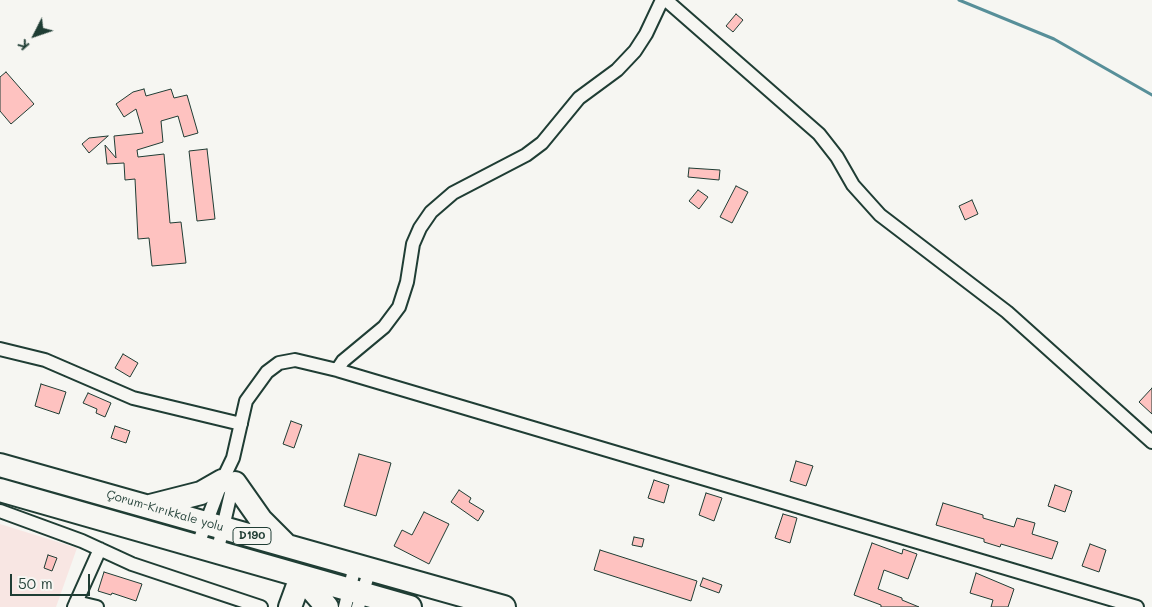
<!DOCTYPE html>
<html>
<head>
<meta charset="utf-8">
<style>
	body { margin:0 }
	#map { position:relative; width:1152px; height:607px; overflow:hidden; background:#f6f6f2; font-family:Mali,sans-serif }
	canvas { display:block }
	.north { position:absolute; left:10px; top:10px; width:50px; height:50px; -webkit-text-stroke:4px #f6f6f2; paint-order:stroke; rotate:229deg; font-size:14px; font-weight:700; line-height:20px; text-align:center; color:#1f3d34 }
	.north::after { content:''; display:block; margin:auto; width:18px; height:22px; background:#1f3d34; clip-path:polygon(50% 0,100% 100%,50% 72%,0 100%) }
	.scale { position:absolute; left:10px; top:574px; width:80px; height:22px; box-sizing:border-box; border:2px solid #1f3d34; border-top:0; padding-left:6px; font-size:15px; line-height:18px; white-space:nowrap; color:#1f3d34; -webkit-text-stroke:4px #f6f6f2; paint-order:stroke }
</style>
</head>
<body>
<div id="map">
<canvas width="1152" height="607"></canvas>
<div class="north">K</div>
<div class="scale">50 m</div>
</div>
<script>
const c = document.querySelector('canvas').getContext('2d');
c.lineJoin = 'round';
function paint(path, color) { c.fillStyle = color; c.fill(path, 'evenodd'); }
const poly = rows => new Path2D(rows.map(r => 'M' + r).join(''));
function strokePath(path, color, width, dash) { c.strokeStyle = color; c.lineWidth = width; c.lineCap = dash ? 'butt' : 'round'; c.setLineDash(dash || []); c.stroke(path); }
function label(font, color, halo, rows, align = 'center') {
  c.font = font + ' Mali,sans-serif'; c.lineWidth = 4; c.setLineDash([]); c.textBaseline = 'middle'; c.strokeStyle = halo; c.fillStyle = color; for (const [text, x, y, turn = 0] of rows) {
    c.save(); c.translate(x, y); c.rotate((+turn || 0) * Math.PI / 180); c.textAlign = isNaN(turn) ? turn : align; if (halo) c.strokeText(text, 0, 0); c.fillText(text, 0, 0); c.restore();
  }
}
paint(poly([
	[0,524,77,548,56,607,0,607]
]), '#f8e6e3');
strokePath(poly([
	[959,0,1054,39,1152,95]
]), '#578f99', 3);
const building = poly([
	[736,14,743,20,733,32,726,26,736,14],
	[6,72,34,104,11,124,0,111,0,77,6,72],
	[144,89,146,96,171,89,174,98,187,95,198,133,184,137,178,116,161,121,163,142,137,150,138,157,164,154,170,223,181,222,186,263,152,266,149,238,138,239,135,179,125,180,124,163,107,164,105,145,116,158,114,136,143,133,136,109,124,117,116,104,133,92,144,89],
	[108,136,89,153,82,144,89,138,108,136],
	[207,149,215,219,197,221,189,151,207,149],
	[689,168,720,170,719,180,688,177,689,168],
	[736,186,748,192,732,223,720,217,736,186],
	[698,190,708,197,699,209,689,201,698,190],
	[972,200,978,214,965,220,959,206,972,200],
	[123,354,138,363,130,377,115,368,123,354],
	[41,384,66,392,59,414,35,406,41,384],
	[1152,388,1152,414,1139,402,1152,388],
	[88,393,111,403,105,417,96,413,97,409,83,403,88,393],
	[291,421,302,425,294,448,283,444,291,421],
	[115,426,130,431,126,443,111,438,115,426],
	[359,454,391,463,376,516,344,506,359,454],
	[796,461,813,466,806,486,790,481,796,461],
	[654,480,669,485,664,503,648,498,654,480],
	[1055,485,1072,491,1065,512,1048,506,1055,485],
	[459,490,471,498,469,502,484,511,478,521,451,502,459,490],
	[706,493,722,498,714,521,699,515,706,493],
	[943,503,983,515,983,518,1014,527,1017,518,1035,523,1032,534,1058,542,1052,559,1001,544,1000,547,984,542,984,539,936,525,943,503],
	[424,512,449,524,429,564,394,546,402,530,412,535,424,512],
	[783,514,797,518,790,543,775,538,783,514],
	[634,537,644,539,642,547,632,545,634,537],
	[872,543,902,554,903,549,917,554,908,579,884,570,878,589,902,598,902,600,919,607,881,607,881,605,854,595,872,543],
	[1090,544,1106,550,1099,572,1082,566,1090,544],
	[600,550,697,581,691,601,594,570,600,550],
	[48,555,57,558,52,571,44,568,48,555],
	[104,572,142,584,136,601,112,593,111,595,98,591,104,572],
	[976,573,1014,589,1008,607,991,607,993,600,970,593,976,573],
	[703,578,722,585,719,593,700,586,703,578]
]);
paint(building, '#fec2c0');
strokePath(building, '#1f3d34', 1);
const street = poly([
	[666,0,819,134,837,157,853,185,880,215,1007,312,1152,442],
	[0,349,45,360,133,398,241,424],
	[337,370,343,361,384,327,399,307,407,282,413,244,420,228,431,212,453,193,526,155,542,143,579,98,617,70,635,51,646,34,662,0],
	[0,511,82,541,132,564,261,607],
	[197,547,222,481,233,458,246,401,267,372,279,363,295,360,337,370,1137,607],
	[217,553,234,480],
	[76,602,97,607],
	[74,607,100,549],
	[345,607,355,566],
	[358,607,370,569]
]);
const highway = poly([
	[0,465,504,607],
	[235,483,261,520,286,545],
	[0,490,410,607],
	[150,506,201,493,222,481],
	[290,607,301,577,327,607]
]);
strokePath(street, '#1f3d34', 16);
strokePath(highway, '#1f3d34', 26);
strokePath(street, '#f6f6f2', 12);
strokePath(highway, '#f6f6f2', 22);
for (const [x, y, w] of [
	[252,536,38]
]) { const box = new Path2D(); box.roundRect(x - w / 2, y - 8.5, w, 17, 4); c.fillStyle = '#f6f6f2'; c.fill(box); strokePath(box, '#1f3d34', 1); }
label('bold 11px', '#1f3d34', null, [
	["D190",252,536]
]);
label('12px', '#1f3d34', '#f6f6f2', [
	["Çorum-Kırıkkale yolu",165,511,16]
]);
</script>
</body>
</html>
